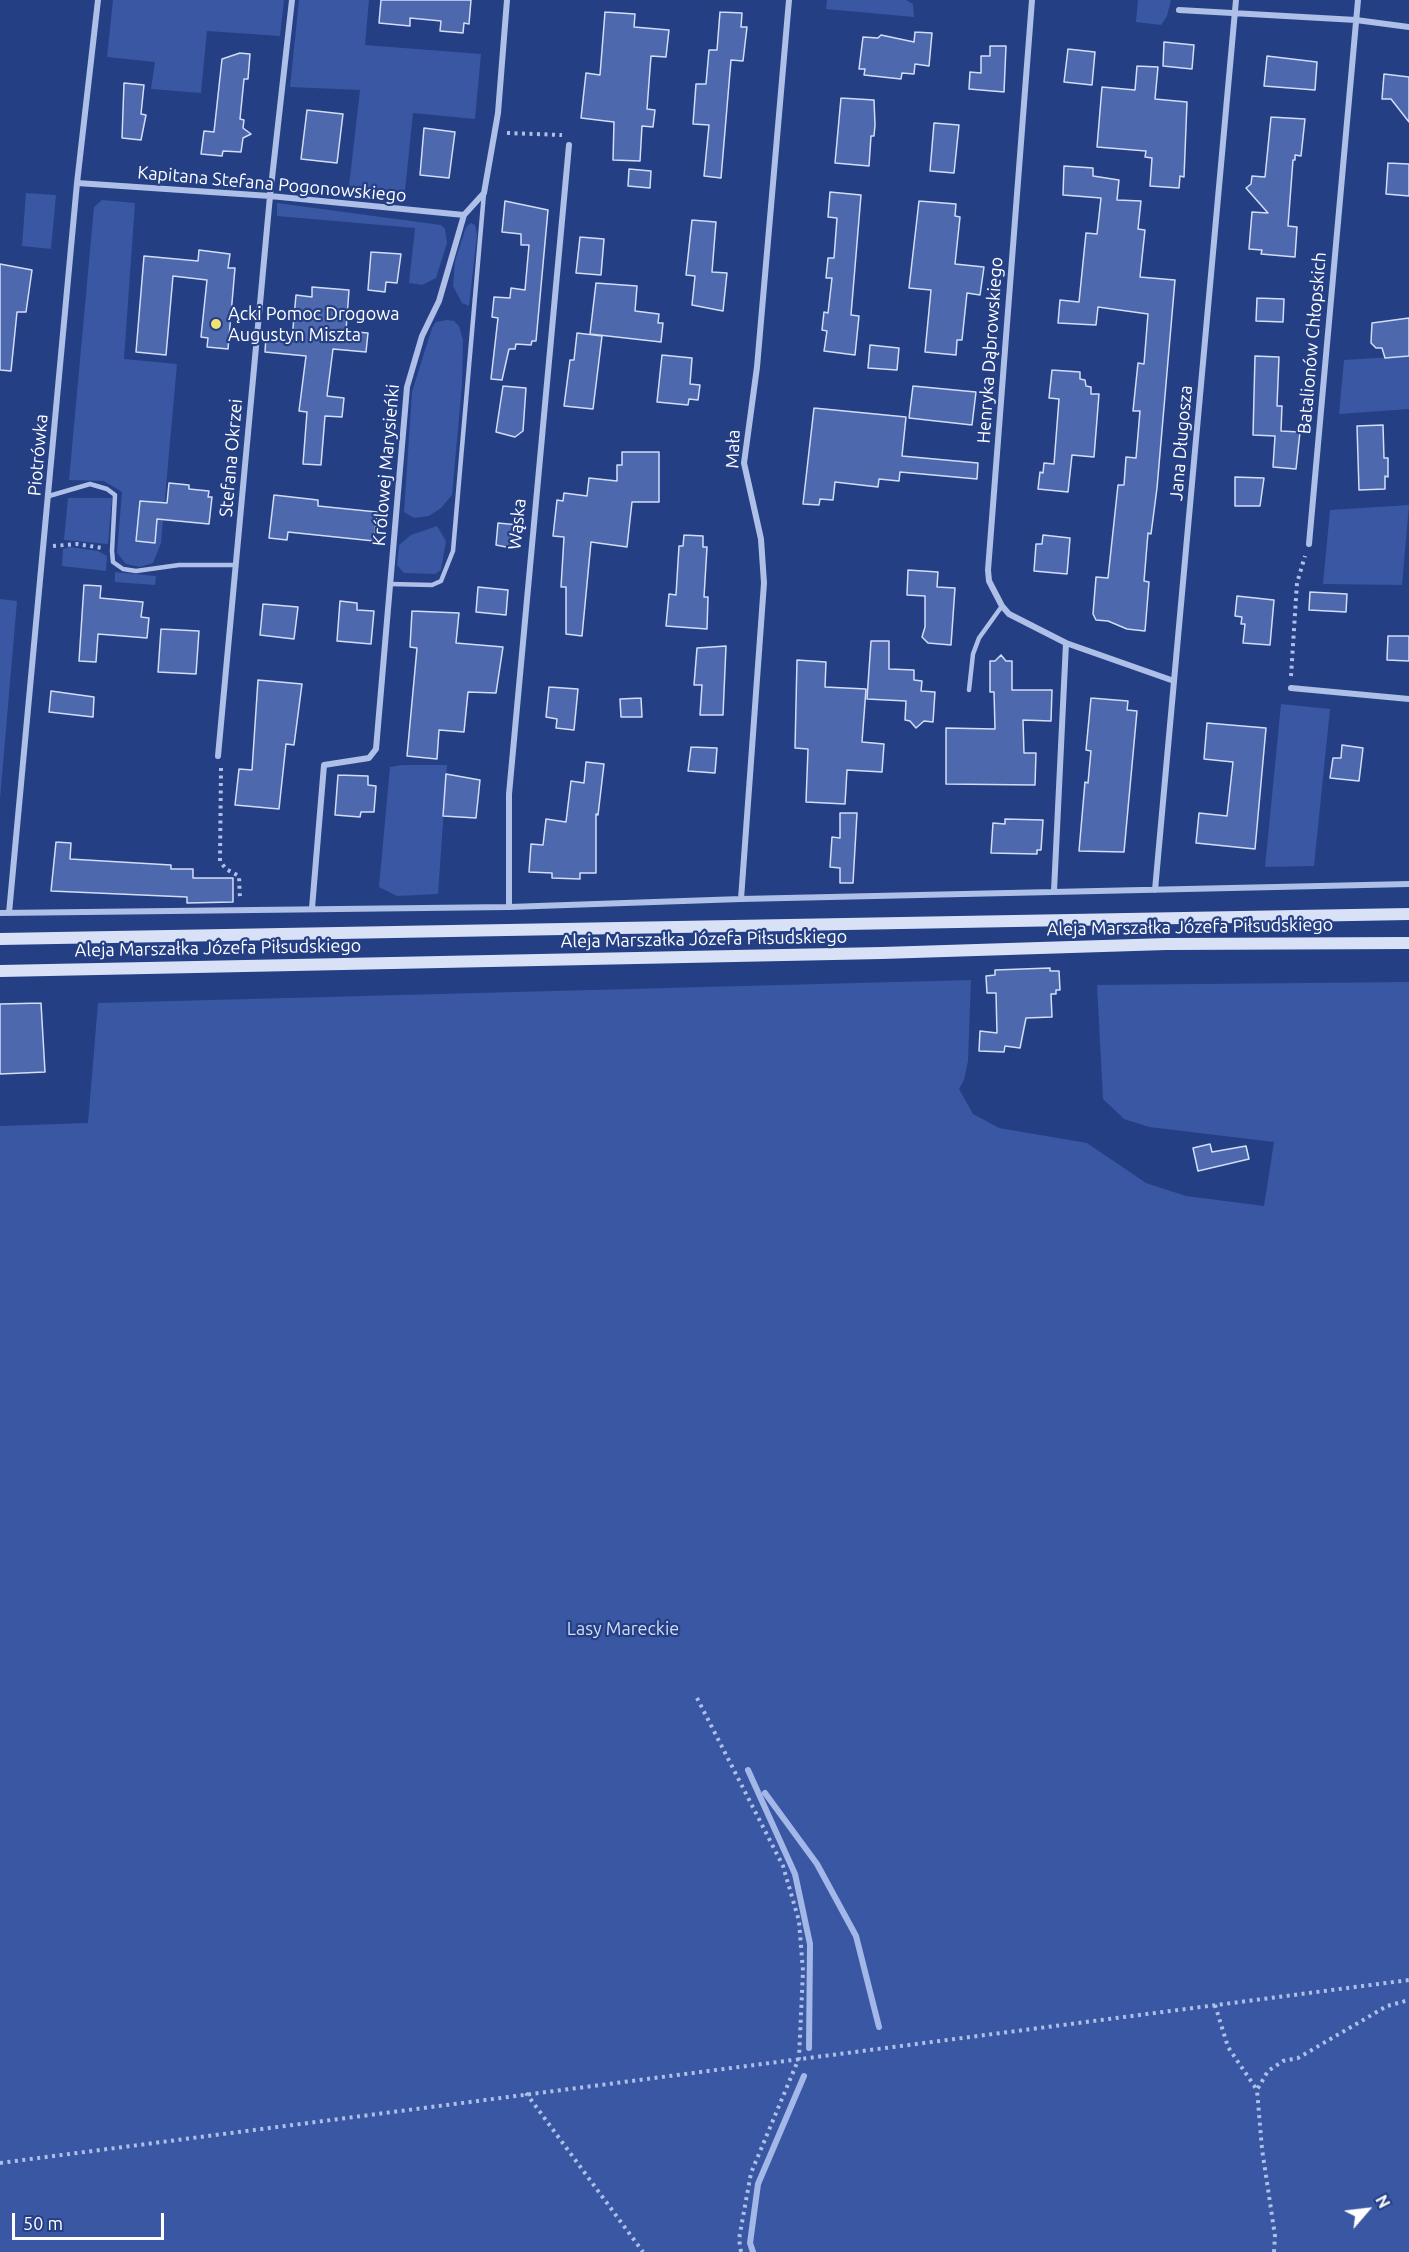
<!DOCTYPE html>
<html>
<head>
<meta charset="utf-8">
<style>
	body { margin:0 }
	#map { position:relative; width:1409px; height:2252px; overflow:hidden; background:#253f85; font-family:Ubuntu,sans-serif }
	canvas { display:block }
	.north { position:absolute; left:1337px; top:2180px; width:60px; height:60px; -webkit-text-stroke:4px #253f85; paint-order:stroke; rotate:62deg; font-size:16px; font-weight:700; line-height:24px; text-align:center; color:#fff }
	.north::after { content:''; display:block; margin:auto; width:21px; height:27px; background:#fff; clip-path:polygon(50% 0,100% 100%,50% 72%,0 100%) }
	.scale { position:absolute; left:12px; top:2213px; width:152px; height:27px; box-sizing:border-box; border:3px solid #fff; border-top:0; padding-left:8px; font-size:18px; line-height:21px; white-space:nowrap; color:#fff; -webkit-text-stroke:4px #253f85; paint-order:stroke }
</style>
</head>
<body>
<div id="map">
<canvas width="1409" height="2252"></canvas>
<div class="north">N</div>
<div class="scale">50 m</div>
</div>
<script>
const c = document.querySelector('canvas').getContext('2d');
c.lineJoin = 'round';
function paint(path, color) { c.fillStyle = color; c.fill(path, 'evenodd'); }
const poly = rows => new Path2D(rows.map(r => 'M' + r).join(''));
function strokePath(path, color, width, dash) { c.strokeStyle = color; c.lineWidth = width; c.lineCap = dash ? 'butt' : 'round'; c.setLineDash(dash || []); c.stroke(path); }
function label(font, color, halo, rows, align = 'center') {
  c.font = font + ' Ubuntu,sans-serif'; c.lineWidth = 4.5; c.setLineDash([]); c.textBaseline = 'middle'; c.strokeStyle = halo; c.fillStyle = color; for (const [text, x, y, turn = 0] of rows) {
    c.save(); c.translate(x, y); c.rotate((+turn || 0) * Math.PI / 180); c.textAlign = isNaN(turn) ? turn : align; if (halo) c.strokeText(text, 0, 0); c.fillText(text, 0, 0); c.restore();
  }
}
paint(poly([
	[113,0,284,0,280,36,207,31,201,93,151,89,155,62,107,57],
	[299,0,369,0,365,45,481,54,475,119,413,113,405,191,349,186,360,90,290,87],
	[827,0,906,0,913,4,914,17,826,9],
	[1138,0,1171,0,1167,16,1161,25,1136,22],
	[26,193,56,195,51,249,22,246],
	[102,200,135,203,124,359,177,364,161,543,153,563,140,567,126,564,117,553,122,492,104,481,69,480,94,207],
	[277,203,441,225,445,229,447,243,436,278,422,285,409,283,415,228,277,216],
	[471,223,475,225,477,235,469,306,462,303,453,286,455,261,466,227],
	[447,320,454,321,459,326,463,340,462,385,452,495,441,508,429,516,414,518,404,512,412,392,432,328,436,322],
	[1409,356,1409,409,1339,414,1344,360],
	[68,498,112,498,108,544,64,540],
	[1409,505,1402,585,1323,584,1330,510],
	[437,526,446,541,441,570,435,574,404,573,397,565,399,545,411,535],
	[70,547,98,551,107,556,106,571,62,566,63,549],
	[115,572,156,576,155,585,115,582],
	[0,599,17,601,0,799],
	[1281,704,1330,709,1314,866,1265,867],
	[402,765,447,765,438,894,397,896,379,887,390,767],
	[971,980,968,1061,964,1080,959,1089,973,1114,999,1128,1087,1143,1146,1183,1186,1196,1264,1206,1274,1142,1149,1127,1124,1119,1103,1099,1097,985,1409,982,1409,2252,0,2252,0,1126,88,1123,98,1003]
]), '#3957a2');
strokePath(poly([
	[748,1770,795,1874,810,1944,809,2048],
	[765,1793,817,1864,856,1936,879,2027],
	[753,2252,750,2243,758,2184,804,2076]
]), '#a3b8e9', 6);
const building = poly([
	[381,0,471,0,469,24,464,23,463,33,440,31,441,21,410,18,410,26,379,23,381,0],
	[605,12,635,14,634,27,669,30,666,57,651,56,647,109,655,110,653,127,642,126,640,161,613,160,614,122,581,118,586,73,600,75,605,12],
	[720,12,742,13,741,27,747,27,743,61,731,60,721,178,704,176,709,125,693,124,696,84,706,84,709,50,717,50,720,12],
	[915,32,932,33,929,66,915,64,914,74,902,73,901,79,864,75,865,69,859,69,863,37,878,38,881,35,914,42,915,32],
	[1164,42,1194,45,1192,69,1163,66,1164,42],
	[990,46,1006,46,1004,92,969,89,970,72,981,73,981,56,990,56,990,46],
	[1068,49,1095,52,1092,85,1064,82,1068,49],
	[240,53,250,54,248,79,244,79,240,119,244,120,243,128,251,134,243,138,241,152,223,151,222,156,201,154,204,131,214,132,222,59,240,53],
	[1267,56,1317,62,1315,90,1264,86,1267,56],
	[1137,66,1158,67,1155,99,1187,102,1184,177,1180,176,1179,188,1150,186,1152,158,1145,157,1146,151,1097,147,1102,87,1135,90,1137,66],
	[1384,74,1409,77,1409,122,1391,99,1382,99,1384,74],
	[124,83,144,85,141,114,146,115,141,140,122,138,124,83],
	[841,98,874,100,875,125,874,136,871,136,869,166,835,163,841,98],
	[307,110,343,114,337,163,301,159,307,110],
	[1271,117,1305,119,1301,156,1295,155,1295,160,1293,160,1288,226,1297,227,1295,257,1261,254,1262,250,1249,249,1252,212,1268,213,1246,188,1251,184,1252,176,1265,177,1271,117],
	[934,123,959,125,954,173,930,171,934,123],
	[424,128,455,132,449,178,420,175,424,128],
	[1388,163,1409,164,1409,196,1386,194,1388,163],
	[1064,166,1093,168,1093,176,1119,180,1117,200,1141,201,1138,229,1145,230,1140,277,1175,280,1157,488,1151,534,1148,533,1144,581,1149,582,1145,631,1127,629,1108,621,1096,620,1093,614,1096,577,1108,578,1118,485,1124,485,1126,457,1136,458,1140,411,1133,411,1138,363,1144,364,1148,314,1098,307,1096,325,1058,323,1060,300,1079,302,1086,233,1097,234,1101,198,1063,195,1064,166],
	[629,169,651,171,650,188,628,186,629,169],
	[830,192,861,195,851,315,859,316,855,355,824,351,827,331,822,330,824,312,828,313,832,278,826,278,828,258,834,258,837,218,828,217,830,192],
	[505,201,548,210,536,341,532,341,531,345,516,344,515,349,509,349,502,380,491,379,498,318,492,317,494,297,510,298,511,288,525,290,529,245,521,245,521,234,502,232,505,201],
	[919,201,956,204,955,216,960,217,955,264,984,267,980,295,967,293,962,340,957,340,956,355,925,352,931,290,909,288,919,201],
	[692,220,716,222,712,272,727,273,723,311,692,305,695,276,686,275,692,220],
	[580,237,604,239,601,275,576,273,580,237],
	[199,250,230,254,228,268,235,268,228,349,207,347,208,338,201,337,207,280,173,276,166,355,136,352,144,256,198,261,199,250],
	[371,252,401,254,397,283,386,282,385,292,368,290,371,252],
	[0,264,32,270,26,312,17,312,11,371,0,370,0,264],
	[596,283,637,286,635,311,659,314,658,323,663,323,661,342,590,334,596,283],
	[312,287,349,290,346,331,368,333,366,352,333,349,327,396,344,398,342,417,325,416,321,465,303,464,307,412,299,411,306,356,265,352,266,337,292,339,296,295,312,297,312,287],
	[1257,298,1284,299,1283,322,1256,321,1257,298],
	[1409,318,1409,356,1385,358,1382,348,1376,348,1371,343,1372,323,1409,318],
	[577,333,602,336,593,409,564,406,570,360,574,360,577,333],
	[870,345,899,348,897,370,868,368,870,345],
	[662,355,692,358,690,384,700,385,698,400,689,399,688,405,657,402,662,355],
	[1255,356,1279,357,1277,406,1282,406,1281,431,1300,432,1296,469,1273,467,1275,436,1253,435,1255,356],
	[1052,370,1080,372,1080,379,1085,380,1086,386,1091,387,1091,394,1099,394,1094,457,1072,455,1068,492,1038,489,1040,472,1043,473,1044,463,1054,464,1059,399,1049,398,1052,370],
	[503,386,526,388,523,431,515,437,496,432,503,386],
	[913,386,976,392,972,425,909,418,913,386],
	[814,408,906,417,902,456,978,463,977,479,900,472,899,481,879,479,878,487,835,482,833,500,820,499,819,505,803,504,814,408],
	[1383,425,1384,458,1388,458,1388,477,1385,476,1385,489,1359,490,1357,426,1383,425],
	[622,452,659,452,659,502,632,502,627,547,591,542,582,636,566,634,566,587,561,587,564,537,553,536,557,500,563,501,564,493,587,496,589,478,617,481,617,465,622,465,622,452],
	[1235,477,1264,478,1260,506,1235,506,1235,477],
	[169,483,189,485,189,489,209,491,208,497,212,497,209,524,157,519,155,543,136,541,140,501,167,503,169,483],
	[274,495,318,500,318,506,377,512,374,541,288,532,287,540,269,538,274,495],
	[498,523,519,525,516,549,496,545,498,523],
	[684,535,703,536,703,547,707,547,704,597,708,597,707,629,666,626,669,594,676,595,679,546,683,546,684,535],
	[1043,535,1070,538,1067,574,1034,571,1036,544,1042,544,1043,535],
	[908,570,938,572,937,587,955,588,951,645,928,643,922,637,925,627,925,596,907,595,908,570],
	[84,585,101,586,100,598,143,602,141,617,149,618,147,638,98,634,96,662,79,661,84,585],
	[478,587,508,590,506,615,476,612,478,587],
	[1310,592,1347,594,1346,612,1309,610,1310,592],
	[1237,596,1274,600,1270,645,1243,643,1245,624,1241,624,1242,617,1235,616,1237,596],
	[340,601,357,603,357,610,374,611,371,644,337,641,340,601],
	[263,604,298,607,294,639,260,635,263,604],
	[412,611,459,613,456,643,503,647,496,693,468,692,464,732,439,730,437,759,407,756,417,648,410,647,412,611],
	[161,629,199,631,196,674,158,672,161,629],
	[1388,636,1409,636,1409,661,1387,660,1388,636],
	[871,641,889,641,889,669,914,670,914,680,922,681,921,691,935,692,933,722,924,721,916,728,910,721,905,720,906,701,867,699,871,641],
	[726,646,723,715,700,715,702,685,694,685,697,648,726,646],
	[1001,655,1006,661,1012,661,1012,690,1052,690,1051,721,1023,720,1024,753,1036,753,1035,785,946,784,946,728,995,729,994,692,990,692,990,661,995,661,1001,655],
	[797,660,826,662,825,687,866,689,862,742,884,744,882,772,847,770,845,804,806,802,808,749,795,748,797,660],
	[258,680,302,684,294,745,286,744,279,809,235,805,239,769,252,770,258,680],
	[549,687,578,689,574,730,556,728,557,719,546,717,549,687],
	[51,691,94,697,93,717,49,712,51,691],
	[641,698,642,717,621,717,620,699,641,698],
	[1091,698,1128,701,1127,710,1137,711,1124,852,1079,851,1085,782,1088,783,1091,751,1086,750,1091,698],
	[1207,723,1266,728,1255,849,1196,843,1199,813,1227,816,1233,762,1204,759,1207,723],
	[1342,745,1363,748,1359,781,1330,778,1333,758,1341,758,1342,745],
	[691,747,717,748,715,773,688,771,691,747],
	[586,762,604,764,598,815,596,814,596,873,580,873,580,879,552,878,552,873,529,872,531,844,543,845,546,819,566,822,571,781,584,783,586,762],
	[446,774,480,780,476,818,443,816,446,774],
	[338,775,368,776,368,785,376,786,374,812,361,812,360,817,335,815,338,775],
	[840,813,857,813,853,883,840,883,840,868,830,867,832,837,840,838,840,813],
	[1005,819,1043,820,1041,850,1037,850,1037,854,991,853,993,823,1005,824,1005,819],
	[56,842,71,843,70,859,171,865,171,869,193,869,193,878,233,878,233,902,187,903,187,897,51,891,56,842],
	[1050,968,1050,971,1059,971,1060,990,1056,990,1056,994,1051,994,1052,1017,1026,1018,1020,1048,1005,1046,1004,1052,979,1051,980,1031,997,1033,996,993,987,993,986,976,995,975,995,970,1050,968],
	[41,1003,45,1072,0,1074,0,1004,41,1003],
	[1210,1144,1212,1152,1246,1146,1249,1159,1198,1171,1193,1148,1210,1144]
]);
paint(building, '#4d68ad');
strokePath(building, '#d2ddf6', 1.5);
strokePath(poly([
	[507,133,562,135],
	[53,546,77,544,102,548],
	[1291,676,1297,583,1305,556],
	[221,768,220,861,226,869,239,876,240,899],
	[697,1698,783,1866,799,1921,803,1971,799,2058,751,2173,739,2239,741,2252],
	[1215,2005,1228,2047,1257,2090],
	[526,2093,643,2252],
	[0,2163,1409,1980],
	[1274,2252,1275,2236,1262,2149,1257,2090,1268,2071,1283,2061,1298,2058,1387,2006,1409,2000]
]), '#aebfe8', 4, [3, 4.5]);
strokePath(poly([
	[49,496,90,484,107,489,115,495,112,551,113,562,123,569,136,571,179,565,236,565],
	[390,584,432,585,441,581,453,551,484,193],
	[969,690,973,654,979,638,1002,606]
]), '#aebfe8', 4.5);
strokePath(poly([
	[1032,0,988,570,989,581,1002,606,1009,614,1066,643,1174,681],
	[1179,10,1356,20,1409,27],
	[77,183,270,196,464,215],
	[1309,544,1358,0],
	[1291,688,1409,699],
	[218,756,270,196,292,0],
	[1155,890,1236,0],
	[1054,891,1066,643],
	[741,899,764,583,761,539,744,463,757,367,789,0],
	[509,907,509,794,569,145],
	[312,908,324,765,369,758,376,749,407,387,422,336,439,301,464,215,484,193,498,113,507,0],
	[0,913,509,907,741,899,1409,884],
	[9,913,77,183,98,0]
]), '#aebfe8', 6);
strokePath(poly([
	[0,939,1409,914],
	[0,971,882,953,1166,944,1409,943]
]), '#d9e1f7', 12);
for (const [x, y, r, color] of [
	[216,324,6,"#f2e272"]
]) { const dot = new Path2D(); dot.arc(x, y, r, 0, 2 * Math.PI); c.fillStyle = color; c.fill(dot); strokePath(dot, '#253f85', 2); }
label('18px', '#fff', '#253f85', [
	["Kapitana Stefana Pogonowskiego",272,184,5],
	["Batalionów Chłopskich",1312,343,-85],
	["Henryka Dąbrowskiego",990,350,-86],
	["Jana Długosza",1181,443,-85],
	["Mała",733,449,-88],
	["Piotrówka",38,455,-85],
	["Stefana Okrzei",231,458,-85],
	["Królowej Marysieńki",386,465,-85],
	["Wąska",517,524,-84],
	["Aleja Marszałka Józefa Piłsudskiego",1190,927,-1],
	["Aleja Marszałka Józefa Piłsudskiego",704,939,-1],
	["Aleja Marszałka Józefa Piłsudskiego",218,948,-1]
]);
label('18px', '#fff', '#253f85', [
	["Ącki Pomoc Drogowa",228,314],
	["Augustyn Miszta",228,335]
], 'left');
label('18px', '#d2ddf6', '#253f85', [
	["Lasy Mareckie",623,1629]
]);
</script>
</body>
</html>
